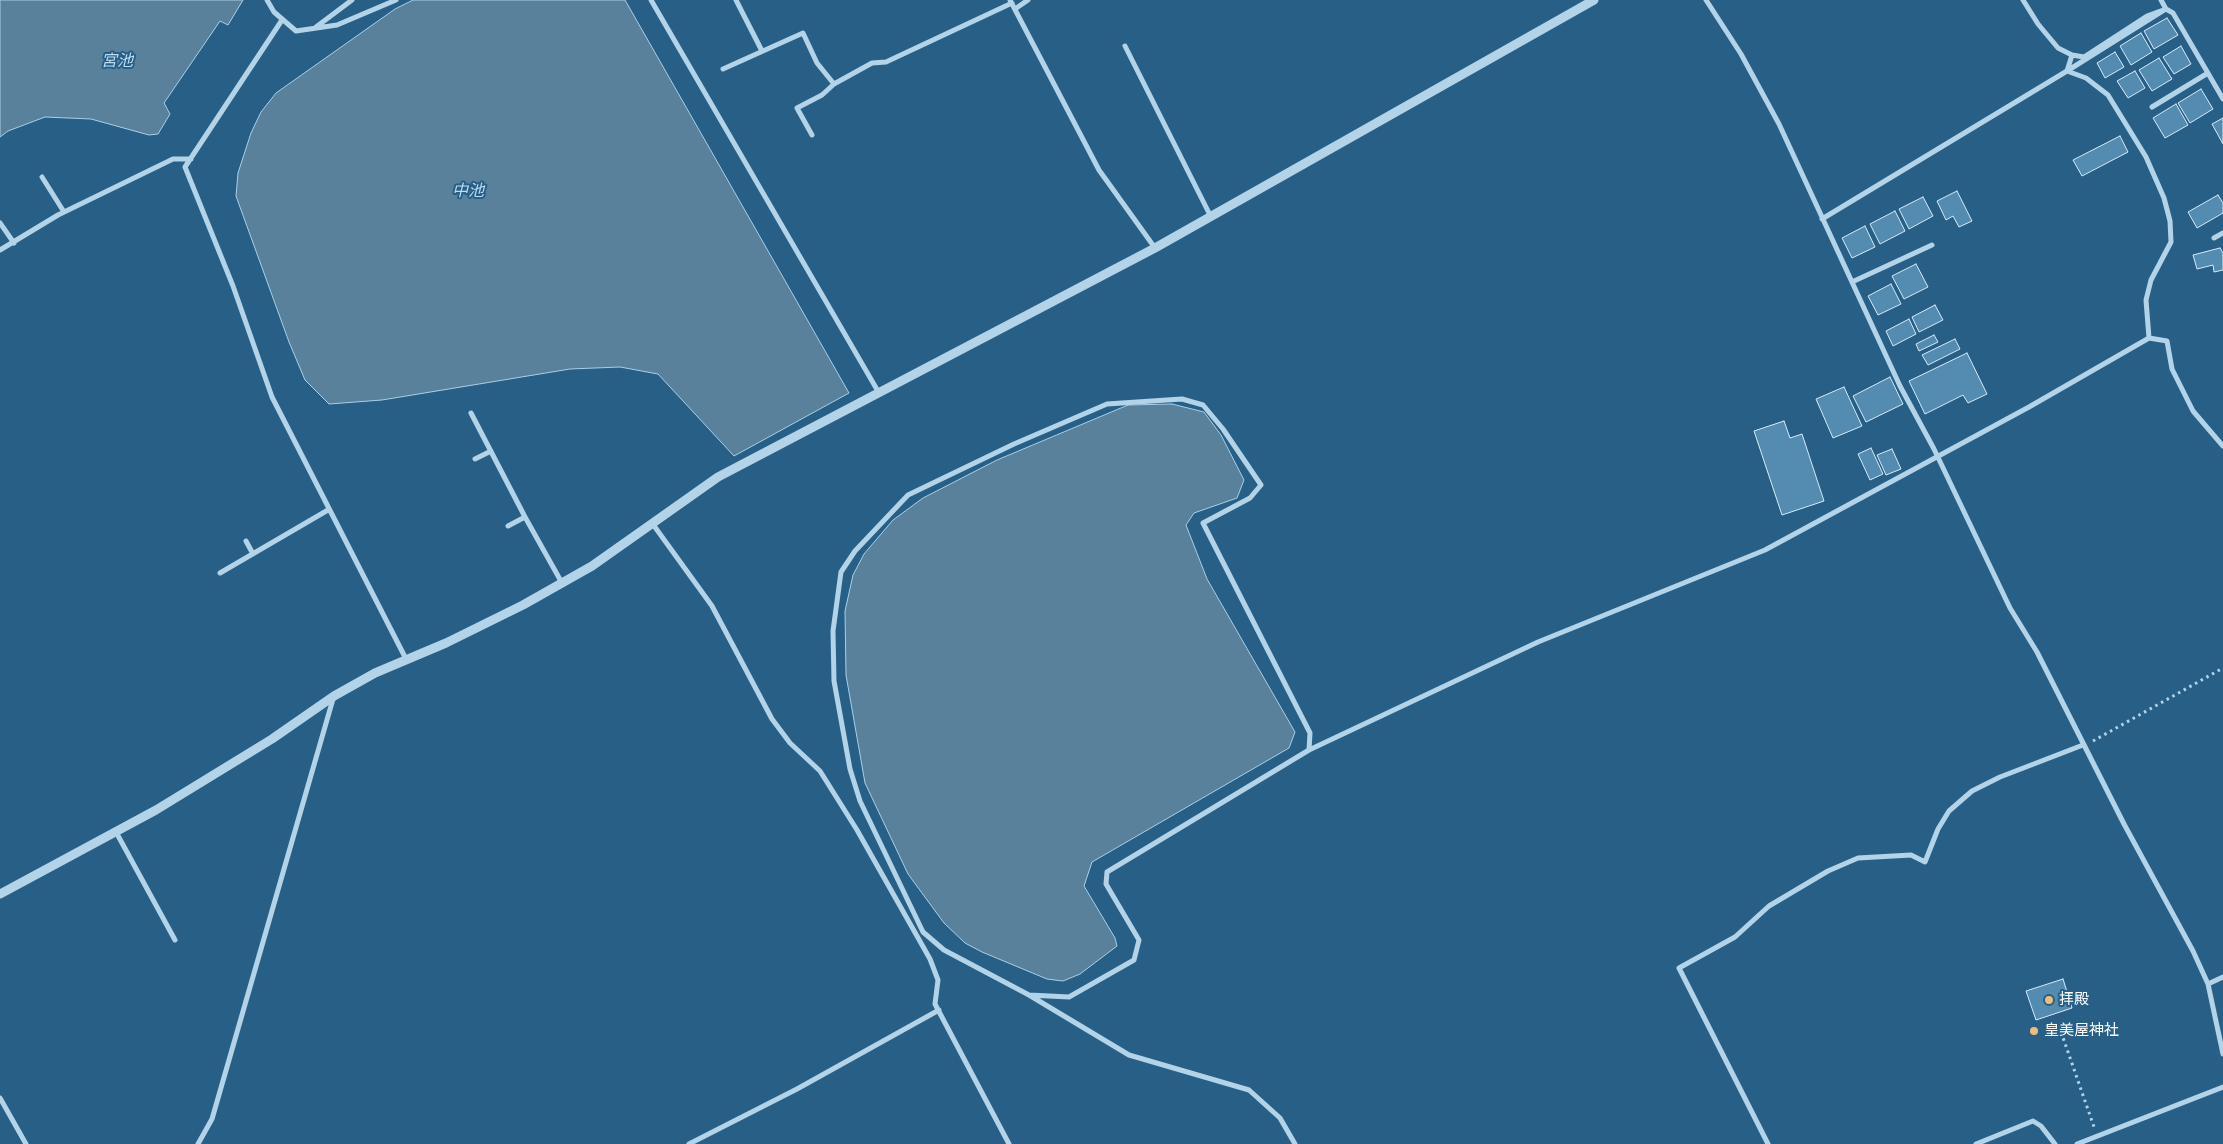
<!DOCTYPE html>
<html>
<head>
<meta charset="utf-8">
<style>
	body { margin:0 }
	canvas { display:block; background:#275f87 }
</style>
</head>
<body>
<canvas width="2223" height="1144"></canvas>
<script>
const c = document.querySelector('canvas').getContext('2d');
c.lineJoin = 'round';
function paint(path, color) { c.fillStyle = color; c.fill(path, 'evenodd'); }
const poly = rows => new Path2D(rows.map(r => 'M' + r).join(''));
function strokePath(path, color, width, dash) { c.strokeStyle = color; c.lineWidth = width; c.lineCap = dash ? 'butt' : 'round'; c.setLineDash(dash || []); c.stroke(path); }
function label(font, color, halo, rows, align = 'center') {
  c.font = font + ' "Space Grotesk","Noto Sans JP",sans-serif'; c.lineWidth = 4; c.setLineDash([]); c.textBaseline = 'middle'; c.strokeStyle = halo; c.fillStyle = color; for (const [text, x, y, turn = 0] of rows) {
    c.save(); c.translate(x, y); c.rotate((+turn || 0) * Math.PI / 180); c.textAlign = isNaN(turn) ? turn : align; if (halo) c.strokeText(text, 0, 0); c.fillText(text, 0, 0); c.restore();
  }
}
const water = poly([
	[0,0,243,0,228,25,220,21,164,103,170,114,158,134,149,135,91,119,45,117,8,131,0,137,0,0],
	[413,0,625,0,849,393,734,456,658,374,620,367,570,369,382,400,329,404,305,380,289,342,236,196,238,173,251,133,261,112,276,93,395,9,413,0],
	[1172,404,1204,412,1221,435,1244,480,1237,498,1194,513,1186,525,1207,579,1295,732,1289,748,1092,862,1084,886,1115,938,1117,946,1080,974,1063,981,1047,979,982,952,965,943,944,923,908,874,865,783,846,675,845,611,853,575,864,554,893,520,923,498,997,460,1128,405,1172,404]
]);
paint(water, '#5a819c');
strokePath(water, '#a7d0e9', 1);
const building = poly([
	[2167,18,2178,35,2154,49,2144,31,2167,18],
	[2141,33,2152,52,2131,65,2120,46,2141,33],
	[2181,46,2191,64,2174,74,2163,57,2181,46],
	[2115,52,2124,67,2105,78,2097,63,2115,52],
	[2159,58,2172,79,2152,91,2139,70,2159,58],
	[2135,71,2145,88,2128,98,2117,81,2135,71],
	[2201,89,2213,109,2190,123,2178,103,2201,89],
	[2176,104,2188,125,2165,138,2153,118,2176,104],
	[2223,118,2223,144,2212,124,2223,118],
	[2120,136,2128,152,2082,176,2073,160,2120,136],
	[1957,191,1972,221,1959,227,1953,216,1946,220,1937,201,1957,191],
	[2218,195,2223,203,2223,213,2197,228,2188,212,2218,195],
	[1923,197,1933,216,1909,229,1899,209,1923,197],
	[1895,211,1905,231,1880,244,1870,224,1895,211],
	[1865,226,1875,247,1852,258,1842,238,1865,226],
	[2220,248,2223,253,2223,270,2214,272,2213,265,2197,269,2193,255,2220,248],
	[1916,264,1928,287,1904,299,1892,276,1916,264],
	[1891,284,1901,304,1878,315,1868,296,1891,284],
	[1935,305,1943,320,1919,332,1912,317,1935,305],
	[1909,319,1916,334,1893,346,1886,331,1909,319],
	[1934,335,1938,342,1919,351,1916,344,1934,335],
	[1955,339,1960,349,1928,365,1922,355,1955,339],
	[1967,353,1987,394,1968,403,1963,395,1925,414,1909,381,1967,353],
	[1890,377,1903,404,1866,422,1853,396,1890,377],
	[1844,387,1862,426,1833,438,1816,399,1844,387],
	[1784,421,1790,438,1802,434,1824,501,1782,515,1754,431,1784,421],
	[1871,448,1883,474,1870,480,1858,454,1871,448],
	[1892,449,1901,469,1886,475,1877,455,1892,449],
	[2063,979,2072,1008,2036,1020,2026,991,2063,979]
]);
paint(building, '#538bb1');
strokePath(building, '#d7eaf7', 1);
strokePath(poly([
	[2093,741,2223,668],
	[2059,1026,2094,1127]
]), '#b3d3e8', 3, [2.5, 4]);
strokePath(poly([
	[267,0,274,12,296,31,337,25,396,0],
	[651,0,879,393],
	[736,0,762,51],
	[1010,0,1099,170,1155,248],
	[1706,0,1741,54,1779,124,1900,386,1934,449,2010,608,2037,652,2124,824,2193,951,2208,984,2223,1054],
	[1015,9,1028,0],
	[282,20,185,167,233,286,272,397,406,659],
	[316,27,352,0],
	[1125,46,1211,217],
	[2072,55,2084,57,2147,16,2166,9,2173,13,2223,99],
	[723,69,803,33,817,63,834,84],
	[2152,107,2208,73],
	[812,135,797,108,822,95,834,84,872,63,886,62,1012,3],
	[42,177,64,212],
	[1822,219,2067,71,2166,9,2161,0],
	[0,223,14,243],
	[2214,238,2223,233],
	[0,250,58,215,173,159,191,159],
	[1852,282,1932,245],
	[2149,338,2167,341,2172,369,2193,411,2223,446],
	[471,413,525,517,562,583],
	[475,459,491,451],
	[652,523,712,606,772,719,790,743,820,771,857,830,930,959,938,980,935,1004,1009,1144],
	[508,526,525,517],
	[246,541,253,554],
	[220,573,328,510],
	[116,832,175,940],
	[2208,984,2223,977],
	[1029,995,1069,997,1134,960,1139,940,1106,884,1107,872,1309,750,1538,642,1765,550,2029,407,2149,338,2146,300,2151,280,2171,242,2170,221,2164,198,2146,157,2108,95,2086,78,2067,71,2072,55,2058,48,2038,24,2023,0],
	[0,1098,26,1144],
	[198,1144,212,1119,333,699],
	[689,1144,797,1089,939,1010],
	[1295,1144,1280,1118,1249,1090,1129,1055,1029,995,944,950,923,932,860,801,850,769,834,681,833,631,841,572,855,551,908,495,1014,444,1107,404,1182,399,1203,405,1223,429,1261,485,1250,498,1203,523,1310,733,1309,750],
	[1768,1144,1679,968,1735,937,1769,906,1828,871,1858,858,1911,855,1925,862,1938,829,1949,811,1972,791,2000,777,2083,745],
	[1976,1144,2033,1121,2041,1126,2055,1144],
	[2077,1144,2223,1087]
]), '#b3d3e8', 5);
strokePath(poly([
	[0,894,156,810,272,739,334,696,375,673,446,643,523,605,592,566,718,477,1155,248,1594,0]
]), '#b3d3e8', 9);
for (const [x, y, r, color] of [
	[2049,1000,5,"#f1bc78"],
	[2034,1031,5,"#f1bc78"]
]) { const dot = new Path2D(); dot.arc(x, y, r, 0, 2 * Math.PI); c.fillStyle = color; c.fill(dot); strokePath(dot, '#275f87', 2); }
label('15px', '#fff', '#275f87', [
	["拝殿",2059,1000],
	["皇美屋神社",2044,1031]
], 'left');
label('italic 16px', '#bedcf0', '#275f87', [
	["宮池",117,62],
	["中池",468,192]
]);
</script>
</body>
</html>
